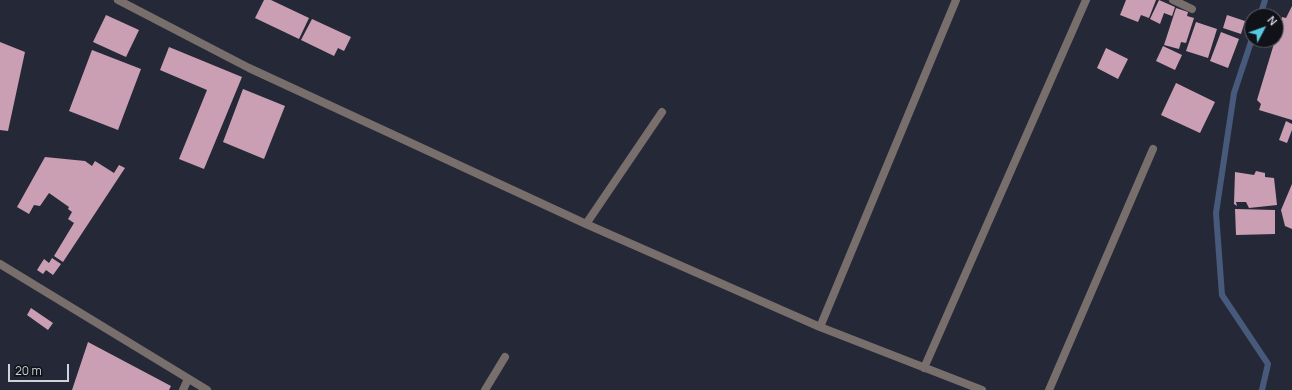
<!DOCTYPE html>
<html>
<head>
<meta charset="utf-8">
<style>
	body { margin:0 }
	#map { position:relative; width:1292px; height:390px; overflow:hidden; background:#252937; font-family:Manrope,sans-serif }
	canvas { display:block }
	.north { position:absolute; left:1244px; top:8px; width:40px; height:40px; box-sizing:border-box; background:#101218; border:1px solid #5d5f66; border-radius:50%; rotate:49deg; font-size:11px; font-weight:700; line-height:16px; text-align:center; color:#d0d3dc }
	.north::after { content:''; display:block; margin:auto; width:14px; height:18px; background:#58c9e3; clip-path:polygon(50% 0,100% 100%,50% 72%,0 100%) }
	.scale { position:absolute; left:8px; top:364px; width:61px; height:18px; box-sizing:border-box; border:2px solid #d0d3dc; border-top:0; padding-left:5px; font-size:12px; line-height:14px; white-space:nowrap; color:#d0d3dc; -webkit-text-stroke:3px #101218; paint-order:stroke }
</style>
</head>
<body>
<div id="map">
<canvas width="1292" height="390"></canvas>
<div class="north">N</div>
<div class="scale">20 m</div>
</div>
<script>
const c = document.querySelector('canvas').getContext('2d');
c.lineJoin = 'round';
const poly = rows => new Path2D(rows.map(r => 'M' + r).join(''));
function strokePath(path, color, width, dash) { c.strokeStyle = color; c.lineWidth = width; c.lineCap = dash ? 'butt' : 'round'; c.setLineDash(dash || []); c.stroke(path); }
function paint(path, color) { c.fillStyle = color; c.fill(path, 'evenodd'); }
strokePath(poly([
	[1260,16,1265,0],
	[1252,39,1234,93,1216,213,1222,295,1268,364,1262,390]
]), '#475a7b', 6);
paint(poly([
	[264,0,271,0,309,18,299,39,255,18],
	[1126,0,1156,0,1149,18,1141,15,1138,22,1120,15],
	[1159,0,1175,7,1172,16,1164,13,1160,24,1150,19],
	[1292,6,1292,120,1259,110,1261,104,1257,100,1282,17,1286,18],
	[1176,8,1188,12,1187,16,1194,18,1186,43,1181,42,1179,49,1164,45],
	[106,15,139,30,126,57,93,42],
	[1227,15,1245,21,1241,34,1223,28],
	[312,19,351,37,344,51,338,48,334,56,301,40],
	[1196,22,1217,29,1208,58,1186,51],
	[1221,32,1239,39,1228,68,1210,61],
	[0,42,25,52,8,131,0,130],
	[1163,46,1182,55,1175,70,1156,61],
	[169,47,242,77,204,169,179,159,207,90,160,70],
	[1106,48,1128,59,1118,79,1097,68],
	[92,50,141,69,118,130,69,111],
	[1176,83,1215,102,1200,133,1161,115],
	[243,89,285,106,264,159,223,142],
	[1286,121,1292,124,1292,130,1287,143,1279,140],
	[45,157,85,161,92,166,95,161,114,173,119,165,125,168,63,262,54,256,74,223,68,219,72,212,68,209,69,207,49,193,40,206,34,205,29,214,17,207],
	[1256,171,1265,173,1265,177,1274,178,1277,205,1249,208,1246,202,1236,202,1237,206,1234,204,1235,172,1254,175],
	[1292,184,1292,229,1285,226,1281,210],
	[1235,209,1275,210,1275,234,1236,235],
	[52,258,61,264,53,275,46,270,43,274,37,270,44,259,49,263],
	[31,308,53,323,48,330,27,315],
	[88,342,171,386,169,390,72,390]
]), '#cb9fb3');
strokePath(poly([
	[118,0,249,68,586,224,820,327,982,390],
	[1173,0,1192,9],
	[586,224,662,112],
	[0,264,207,390],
	[820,327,956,0],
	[924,368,1086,0],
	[183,390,188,379],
	[485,390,505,357],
	[1049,390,1153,149]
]), '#786f6c', 8);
</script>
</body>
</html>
